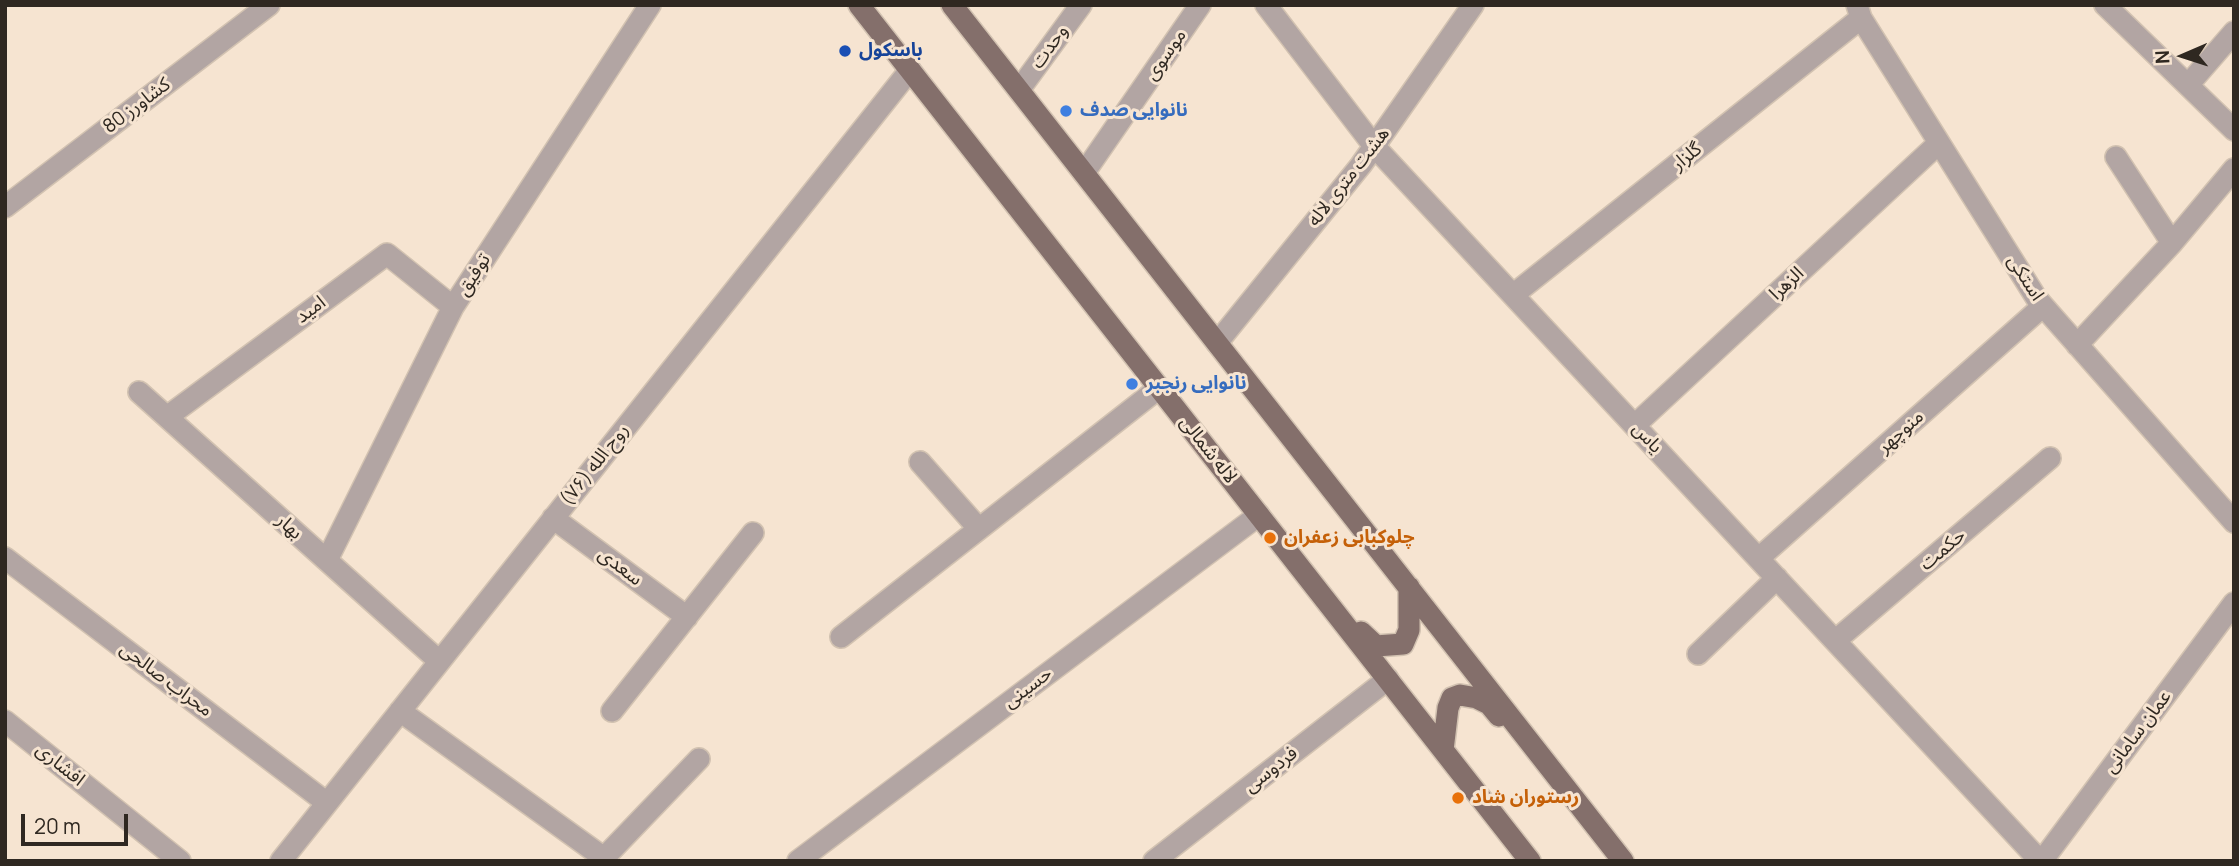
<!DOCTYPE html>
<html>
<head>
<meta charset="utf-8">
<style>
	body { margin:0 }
	#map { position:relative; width:2239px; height:866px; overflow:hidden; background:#f6e4d1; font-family:Manrope,sans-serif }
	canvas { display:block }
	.frame { position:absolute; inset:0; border:7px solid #2f2821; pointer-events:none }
	.north { position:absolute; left:2148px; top:21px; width:70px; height:70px; -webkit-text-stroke:5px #f6e4d1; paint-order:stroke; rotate:267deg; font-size:19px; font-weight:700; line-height:28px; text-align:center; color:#2f2821 }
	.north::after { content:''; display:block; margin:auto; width:24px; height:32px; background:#2f2821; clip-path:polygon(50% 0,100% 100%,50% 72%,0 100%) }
	.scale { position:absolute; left:21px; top:814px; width:107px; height:32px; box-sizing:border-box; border:4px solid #2f2821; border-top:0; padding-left:9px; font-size:21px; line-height:24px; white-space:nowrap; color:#2f2821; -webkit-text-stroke:5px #f6e4d1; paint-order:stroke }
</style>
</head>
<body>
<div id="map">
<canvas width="2239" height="866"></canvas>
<div class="frame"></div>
<div class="north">N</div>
<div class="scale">20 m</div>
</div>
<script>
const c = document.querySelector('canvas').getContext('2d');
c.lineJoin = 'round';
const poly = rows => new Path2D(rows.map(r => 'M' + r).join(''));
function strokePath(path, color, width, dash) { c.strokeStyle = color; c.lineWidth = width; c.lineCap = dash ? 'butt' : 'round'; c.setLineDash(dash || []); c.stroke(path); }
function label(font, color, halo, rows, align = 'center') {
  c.font = font + ' Manrope,"Noto Sans Arabic",sans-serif'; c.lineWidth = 6; c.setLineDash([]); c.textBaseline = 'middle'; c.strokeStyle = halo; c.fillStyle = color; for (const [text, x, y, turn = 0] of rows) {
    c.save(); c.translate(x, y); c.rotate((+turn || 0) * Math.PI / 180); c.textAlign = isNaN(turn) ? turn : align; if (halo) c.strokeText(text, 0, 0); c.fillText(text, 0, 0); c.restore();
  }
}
const minor = poly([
	[1266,5,1374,146,2040,861],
	[1857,5,1861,18,2037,299,2234,522],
	[2105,5,2234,130],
	[2188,85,2234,32],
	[1019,90,1081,5],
	[2116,157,2172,243],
	[1084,173,1200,5],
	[5,207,269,5],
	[1513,295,1861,18],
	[1217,343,1361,165,1473,5],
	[2077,345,2172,243,2234,169],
	[139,392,439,661],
	[167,417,387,254,453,307],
	[1635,425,1939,143],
	[920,462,979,529],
	[553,518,687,617],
	[5,558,327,803],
	[1759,558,2043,306],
	[327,560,453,307,650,5],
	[841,637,1159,388],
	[1835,641,2050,458],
	[1698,654,1777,578],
	[400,711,604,858],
	[612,711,753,533],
	[5,721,180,861],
	[281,861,910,70],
	[601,861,699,759],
	[798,861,1259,515],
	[1154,861,1388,679],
	[2042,861,2234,603]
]);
const major = poly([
	[859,5,1530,861],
	[952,5,1623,861],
	[1361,632,1376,646,1403,644,1409,630,1409,587],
	[1443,750,1448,708,1452,698,1460,695,1477,698,1489,704,1499,716]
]);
strokePath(minor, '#d2c2b1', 24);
strokePath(major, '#d2c2b1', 24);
strokePath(minor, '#b2a5a3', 21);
strokePath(major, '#846f6b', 21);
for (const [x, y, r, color] of [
	[845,51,7,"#1a4fb4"],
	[1066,111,7,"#3f7fe0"],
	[1132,384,7,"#3f7fe0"],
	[1270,538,7,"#e8710a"],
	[1458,798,7,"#e8710a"]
]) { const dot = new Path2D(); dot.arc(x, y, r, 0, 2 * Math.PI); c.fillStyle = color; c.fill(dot); strokePath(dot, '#f6e4d1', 2.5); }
label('19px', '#2f2821', '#f6e4d1', [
	["وحدت",1050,47,-54],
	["موسوی",1166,55,-55],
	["کشاورز 80",137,106,-37],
	["گلزار",1687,157,-39],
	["هشت متری لاله",1349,177,-52],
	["توفیق",474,275,-57],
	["استکی",2025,278,57],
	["الزهرا",1787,284,-43],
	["امید",311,310,-37],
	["منوچهر",1901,432,-42],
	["یاس",1647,438,47],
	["لاله شمالی",1208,450,52],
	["روح الله (۷۶)",595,465,-52],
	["بهار",289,527,42],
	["حکمت",1943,550,-40],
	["سعدی",620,567,37],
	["محراب صالحی",166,680,37],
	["حسینی",1028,688,-37],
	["عمان سامانی",2138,732,-53],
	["افشاری",60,765,39],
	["فردوسی",1271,770,-38]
]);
label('bold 19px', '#164399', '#f6e4d1', [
	["باسکول",859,51]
], 'left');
label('bold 19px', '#366cbe', '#f6e4d1', [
	["نانوایی صدف",1080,111],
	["نانوایی رنجبر",1146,384]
], 'left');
label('bold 19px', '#c56008', '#f6e4d1', [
	["چلوکبابی زعفران",1284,538],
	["رستوران شاد",1472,798]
], 'left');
</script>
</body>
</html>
